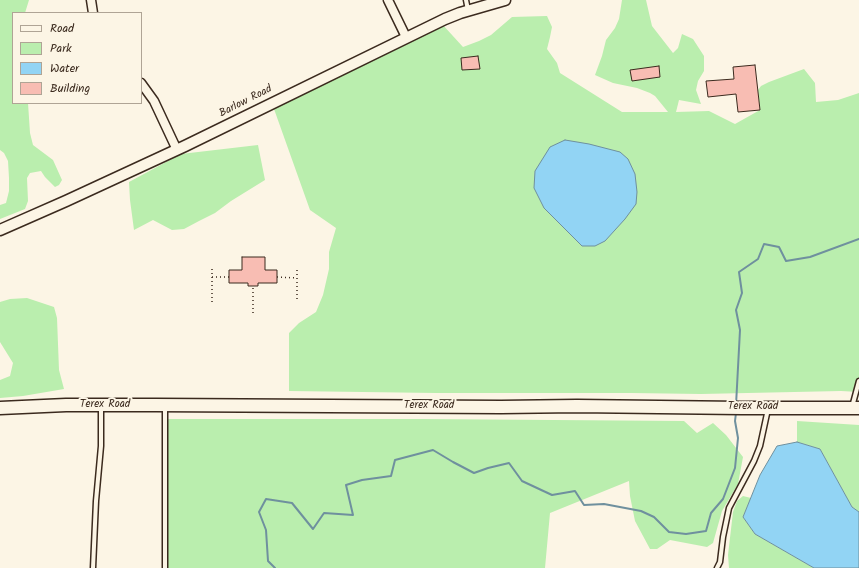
<!DOCTYPE html>
<html>
<head>
<meta charset="utf-8">
<style>
	body { margin:0 }
	#map { position:relative; width:859px; height:568px; overflow:hidden; background:#fcf5e5; font-family:Kalam,sans-serif }
	canvas { display:block }
	.legend { position:absolute; left:12px; top:12px; width:130px; height:92px; box-sizing:border-box; background:#fcf5e5; border:1px solid #afa495; margin:0; padding:5px 7px; list-style:none; font-size:12px; color:#3b2a1e }
	.legend li { display:flex; align-items:center; gap:8px; height:20px }
	.legend b { width:20px; border:1px solid #afa495 }
</style>
</head>
<body>
<div id="map">
<canvas width="859" height="568"></canvas>
<ul class="legend">
<li><b style="height:5px;background:#fcf5e5"></b>Road</li>
<li><b style="height:11px;background:#baeeae"></b>Park</li>
<li><b style="height:11px;background:#92d4f4"></b>Water</li>
<li><b style="height:11px;background:#f8bdb3"></b>Building</li>
</ul>
</div>
<script>
const c = document.querySelector('canvas').getContext('2d');
c.lineJoin = 'round';
function paint(path, color) { c.fillStyle = color; c.fill(path, 'evenodd'); }
const poly = rows => new Path2D(rows.map(r => 'M' + r).join(''));
function strokePath(path, color, width, dash) { c.strokeStyle = color; c.lineWidth = width; c.lineCap = dash ? 'butt' : 'round'; c.setLineDash(dash || []); c.stroke(path); }
function label(font, color, halo, rows, align = 'center') {
  c.font = font + ' Kalam,sans-serif'; c.lineWidth = 4; c.setLineDash([]); c.textBaseline = 'middle'; c.strokeStyle = halo; c.fillStyle = color; for (const [text, x, y, turn = 0] of rows) {
    c.save(); c.translate(x, y); c.rotate((+turn || 0) * Math.PI / 180); c.textAlign = isNaN(turn) ? turn : align; if (halo) c.strokeText(text, 0, 0); c.fillText(text, 0, 0); c.restore();
  }
}
paint(poly([
	[0,0,29,0,25,13,13,13,13,103,28,103,30,133,33,145,53,160,62,180,59,185,55,187,45,177,41,171,30,173,27,178,28,201,25,209,0,219,0,205,6,203,9,191,9,178,8,161,4,153,0,150],
	[622,0,646,0,652,26,673,53,678,48,682,34,693,39,704,56,704,71,698,81,696,90,701,104,679,100,676,112,709,111,735,124,760,110,758,90,761,86,769,82,804,69,815,83,816,102,838,100,859,93,859,392,841,391,701,394,631,393,436,393,289,391,289,333,299,323,316,312,323,295,329,269,329,252,336,228,310,210,274,109,442,24,463,47,479,41,491,35,512,17,547,16,552,27,550,37,547,49,557,63,560,73,622,112,668,112,655,96,650,93,637,88,613,83,595,75,602,56,606,40,615,28,619,19],
	[258,145,265,180,231,201,215,213,199,221,184,229,172,230,153,220,134,230,130,200,129,182,181,154],
	[27,298,54,307,57,318,59,370,64,389,23,396,0,398,0,380,10,376,13,363,0,342,0,302,10,299],
	[167,419,423,419,684,421,697,433,713,423,726,435,743,457,738,484,722,511,713,543,707,547,670,540,657,549,650,549,635,521,630,496,629,481,550,513,545,568,166,568],
	[797,421,859,425,859,512,852,507,820,449,797,442],
	[743,496,751,498,743,517,755,534,814,568,729,568,728,555,733,512,737,501]
]), '#baeeae');
const water = poly([
	[565,140,589,144,620,152,628,159,635,174,637,192,636,204,625,219,605,241,595,246,582,246,544,208,534,188,535,171,550,147,565,140],
	[797,442,820,449,852,507,859,512,859,568,814,568,755,534,743,517,760,475,777,446,797,442]
]);
paint(water, '#92d4f4');
strokePath(water, '#6f909e', 1);
strokePath(poly([
	[736,405,740,330,736,310,742,293,739,272,758,259,764,244,779,247,786,261,810,257,859,239],
	[275,568,268,561,266,530,259,512,266,499,292,503,313,529,324,513,353,515,346,485,362,480,391,476,395,460,433,450,453,462,474,473,488,468,509,463,522,481,552,495,575,491,584,505,604,504,641,511,654,517,669,532,686,534,706,531,711,513,723,499,735,468,738,438,735,421,736,413]
]), '#6f909e', 2);
const building = poly([
	[478,56,480,69,462,70,461,58,478,56],
	[755,65,760,110,738,112,736,94,708,97,706,81,734,79,733,67,755,65],
	[659,66,660,77,632,81,630,70,659,66],
	[242,257,265,257,265,270,277,270,277,283,258,283,258,286,248,286,248,283,229,283,229,270,242,270,242,257]
]);
paint(building, '#f8bdb3');
strokePath(building, '#3b2a1e', 1);
const service = poly([
	[466,0,468,10],
	[852,407,859,381],
	[93,568,96,501,101,446,101,407],
	[165,568,165,407],
	[717,568,720,562,723,537,729,508,754,461,760,446,768,409]
]);
const minor = poly([
	[91,0,93,13],
	[388,0,406,37],
	[141,83,154,101,177,150]
]);
const tertiary = poly([
	[0,230,66,201,185,146,445,19,460,13,505,0]
]);
const secondary = poly([
	[0,408,66,405,156,405,501,407,577,406,741,408,859,408]
]);
strokePath(service, '#3b2a1e', 7);
strokePath(minor, '#3b2a1e', 11);
strokePath(tertiary, '#3b2a1e', 13);
strokePath(secondary, '#3b2a1e', 15);
strokePath(poly([
	[297,270,297,302],
	[212,277,229,277],
	[277,277,297,278],
	[212,302,212,269],
	[253,313,253,286]
]), '#3b2a1e', 1.5, [1, 3]);
strokePath(service, '#fcf5e5', 4);
strokePath(minor, '#fcf5e5', 8);
strokePath(tertiary, '#fcf5e5', 10);
strokePath(secondary, '#fcf5e5', 12);
label('11px', '#3b2a1e', '#fcf5e5', [
	["Barlow Road",246,102,-27],
	["Terex Road",105,405],
	["Terex Road",429,406],
	["Terex Road",753,407]
]);
</script>
</body>
</html>
